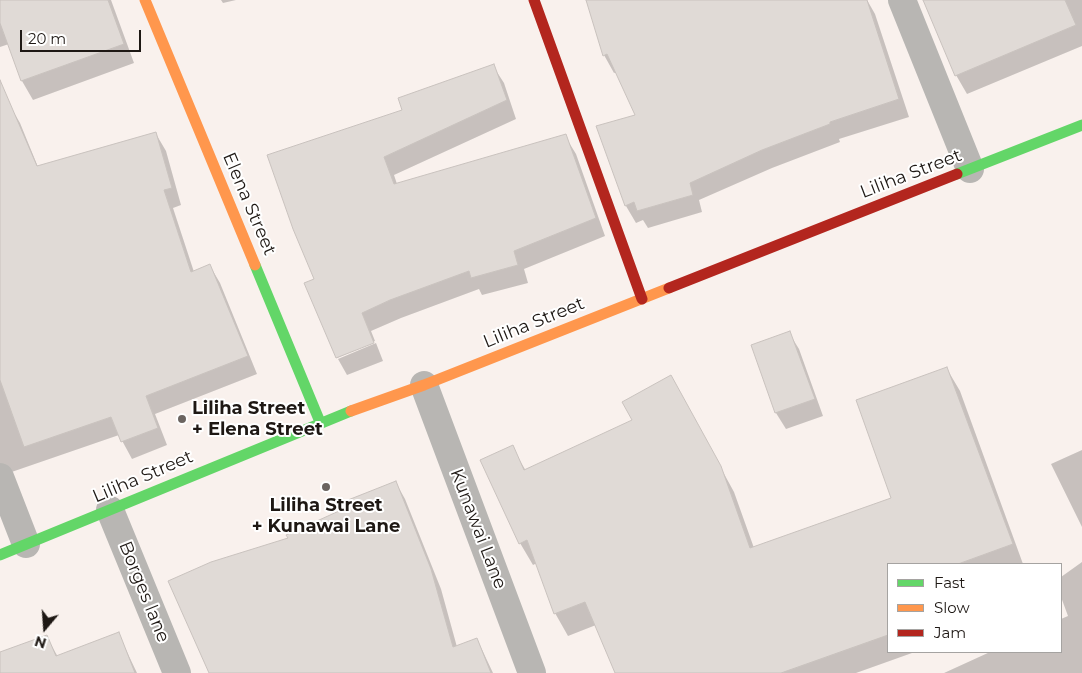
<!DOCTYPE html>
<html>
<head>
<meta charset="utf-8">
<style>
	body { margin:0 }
	#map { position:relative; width:1082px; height:673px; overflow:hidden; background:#f9f1ed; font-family:Montserrat,sans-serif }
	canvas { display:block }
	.legend { position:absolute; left:887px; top:563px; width:175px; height:90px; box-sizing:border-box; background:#fff; border:1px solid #a5a3a1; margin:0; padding:6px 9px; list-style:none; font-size:15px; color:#1e1814 }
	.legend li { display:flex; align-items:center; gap:10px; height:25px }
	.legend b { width:25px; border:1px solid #a5a3a1 }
	.north { position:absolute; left:20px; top:603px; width:50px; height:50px; -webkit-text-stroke:4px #fff; paint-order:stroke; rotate:198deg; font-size:14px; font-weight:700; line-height:20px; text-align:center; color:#1e1814 }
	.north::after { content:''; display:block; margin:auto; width:18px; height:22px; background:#1e1814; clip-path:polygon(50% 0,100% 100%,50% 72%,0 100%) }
	.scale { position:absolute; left:20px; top:30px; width:121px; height:22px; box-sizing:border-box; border:2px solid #1e1814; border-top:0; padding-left:6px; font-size:15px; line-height:18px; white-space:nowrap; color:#1e1814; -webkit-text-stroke:4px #fff; paint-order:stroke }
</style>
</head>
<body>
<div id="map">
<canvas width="1082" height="673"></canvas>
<ul class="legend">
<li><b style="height:6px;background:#63d668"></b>Fast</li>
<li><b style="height:6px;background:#ff974d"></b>Slow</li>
<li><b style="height:6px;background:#b3261e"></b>Jam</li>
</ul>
<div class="north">N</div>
<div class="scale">20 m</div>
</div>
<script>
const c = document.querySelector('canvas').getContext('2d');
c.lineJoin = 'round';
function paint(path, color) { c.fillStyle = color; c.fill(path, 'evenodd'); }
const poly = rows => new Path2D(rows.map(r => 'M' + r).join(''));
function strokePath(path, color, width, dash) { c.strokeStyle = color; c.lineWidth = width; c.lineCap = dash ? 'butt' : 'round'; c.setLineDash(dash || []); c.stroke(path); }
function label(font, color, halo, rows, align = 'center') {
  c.font = font + ' Montserrat,sans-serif'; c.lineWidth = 4; c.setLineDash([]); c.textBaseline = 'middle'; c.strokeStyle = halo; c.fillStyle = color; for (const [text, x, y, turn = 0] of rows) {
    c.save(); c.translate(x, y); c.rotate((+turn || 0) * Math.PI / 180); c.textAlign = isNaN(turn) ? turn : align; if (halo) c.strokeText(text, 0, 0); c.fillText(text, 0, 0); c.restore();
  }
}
paint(poly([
	[0,0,111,0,134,63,33,100,22,81,9,44,0,47],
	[221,0,236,0,223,3],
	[587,0,867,0,875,14,909,117,839,139,840,142,772,168,699,200,702,212,648,228,643,220,636,223,626,206,598,127,636,116,617,72,614,73,604,55],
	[924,0,1082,0,1082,46,967,94,956,75],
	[493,66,504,83,516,119,394,175,397,184,565,136,576,154,605,236,524,269,528,283,482,295,479,289,401,318,371,331,375,341,337,358,306,284,316,280,404,111],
	[10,106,20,123,38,167,156,134,166,151,181,205,173,208,194,272,210,266,220,283,257,374,155,414,167,445,132,459,119,435,0,476,0,110],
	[789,333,799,349,823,416,786,429,776,413,752,346],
	[376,343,383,361,347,375,338,359],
	[947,369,960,391,1023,564,888,564,888,652,912,653,856,673,617,673,596,625,568,636,555,613,537,563,533,565,520,543,512,447,526,471,683,399,734,492,754,548,893,498],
	[1082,450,1082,527,1051,464],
	[396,483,405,499,441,589,457,647,477,639,493,673,212,673,290,538],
	[1082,562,1082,673,944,673,990,652,1061,652,1061,619,1068,616,1061,597,1061,577],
	[118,633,137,673,0,673,0,653,46,636,58,657]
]), '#0003');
const building = poly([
	[0,0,108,0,124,44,21,81,0,23,0,0],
	[586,0,867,0,899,99,830,122,830,124,762,150,690,183,693,195,637,211,634,202,625,206,596,126,635,115,607,54,603,56,586,0],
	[923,0,1065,0,1076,25,955,76,923,0],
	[494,64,507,100,384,157,394,184,566,134,596,218,514,251,518,265,471,278,469,271,390,300,362,313,374,343,336,358,304,283,314,279,293,229,267,155,402,110,398,98,494,64],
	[0,80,37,166,156,132,172,188,164,190,191,272,210,264,248,356,146,396,158,428,121,442,111,417,24,447,0,380,0,80],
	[790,331,815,399,775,413,751,345,790,331],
	[947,367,1013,544,958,564,888,564,888,635,781,673,615,673,585,602,554,614,527,540,519,544,480,460,513,445,524,470,632,420,622,402,671,375,721,466,750,548,891,498,856,400,947,367],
	[396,481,431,569,453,647,477,638,491,673,209,673,168,581,211,562,288,538,286,535,350,506,348,500,396,481],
	[119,632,135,673,0,673,0,652,47,635,56,656,119,632]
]);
paint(building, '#e0dad6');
strokePath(building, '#c9c2be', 1);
strokePath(poly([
	[902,0,970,169],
	[424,385,532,673],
	[0,477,26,544],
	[110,510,177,673]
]), '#b8b6b3', 28);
strokePath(poly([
	[957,174,1082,125],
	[255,265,320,422],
	[0,555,351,411]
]), '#63d668', 11);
strokePath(poly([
	[145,0,255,265],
	[351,411,424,385,669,288]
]), '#ff974d', 11);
strokePath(poly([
	[534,0,642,299],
	[669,288,957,174]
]), '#b3261e', 11);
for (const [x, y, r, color] of [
	[182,419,5,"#6b6460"],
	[326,487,5,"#6b6460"]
]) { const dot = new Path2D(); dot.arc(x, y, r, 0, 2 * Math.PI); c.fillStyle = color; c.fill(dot); strokePath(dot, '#fff', 2); }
label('18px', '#1e1814', '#fff', [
	["Liliha Street",911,174,-21],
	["Elena Street",249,204,67],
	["Liliha Street",534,323,-22],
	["Liliha Street",143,477,-23],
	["Kunawai Lane",478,529,69],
	["Borges lane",144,592,68]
]);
label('bold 18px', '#1e1814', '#fff', [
	["Liliha Street",192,409],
	["+ Elena Street",192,430],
	["Liliha Street",326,506,"center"],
	["+ Kunawai Lane",326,527,"center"]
], 'left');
</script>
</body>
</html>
